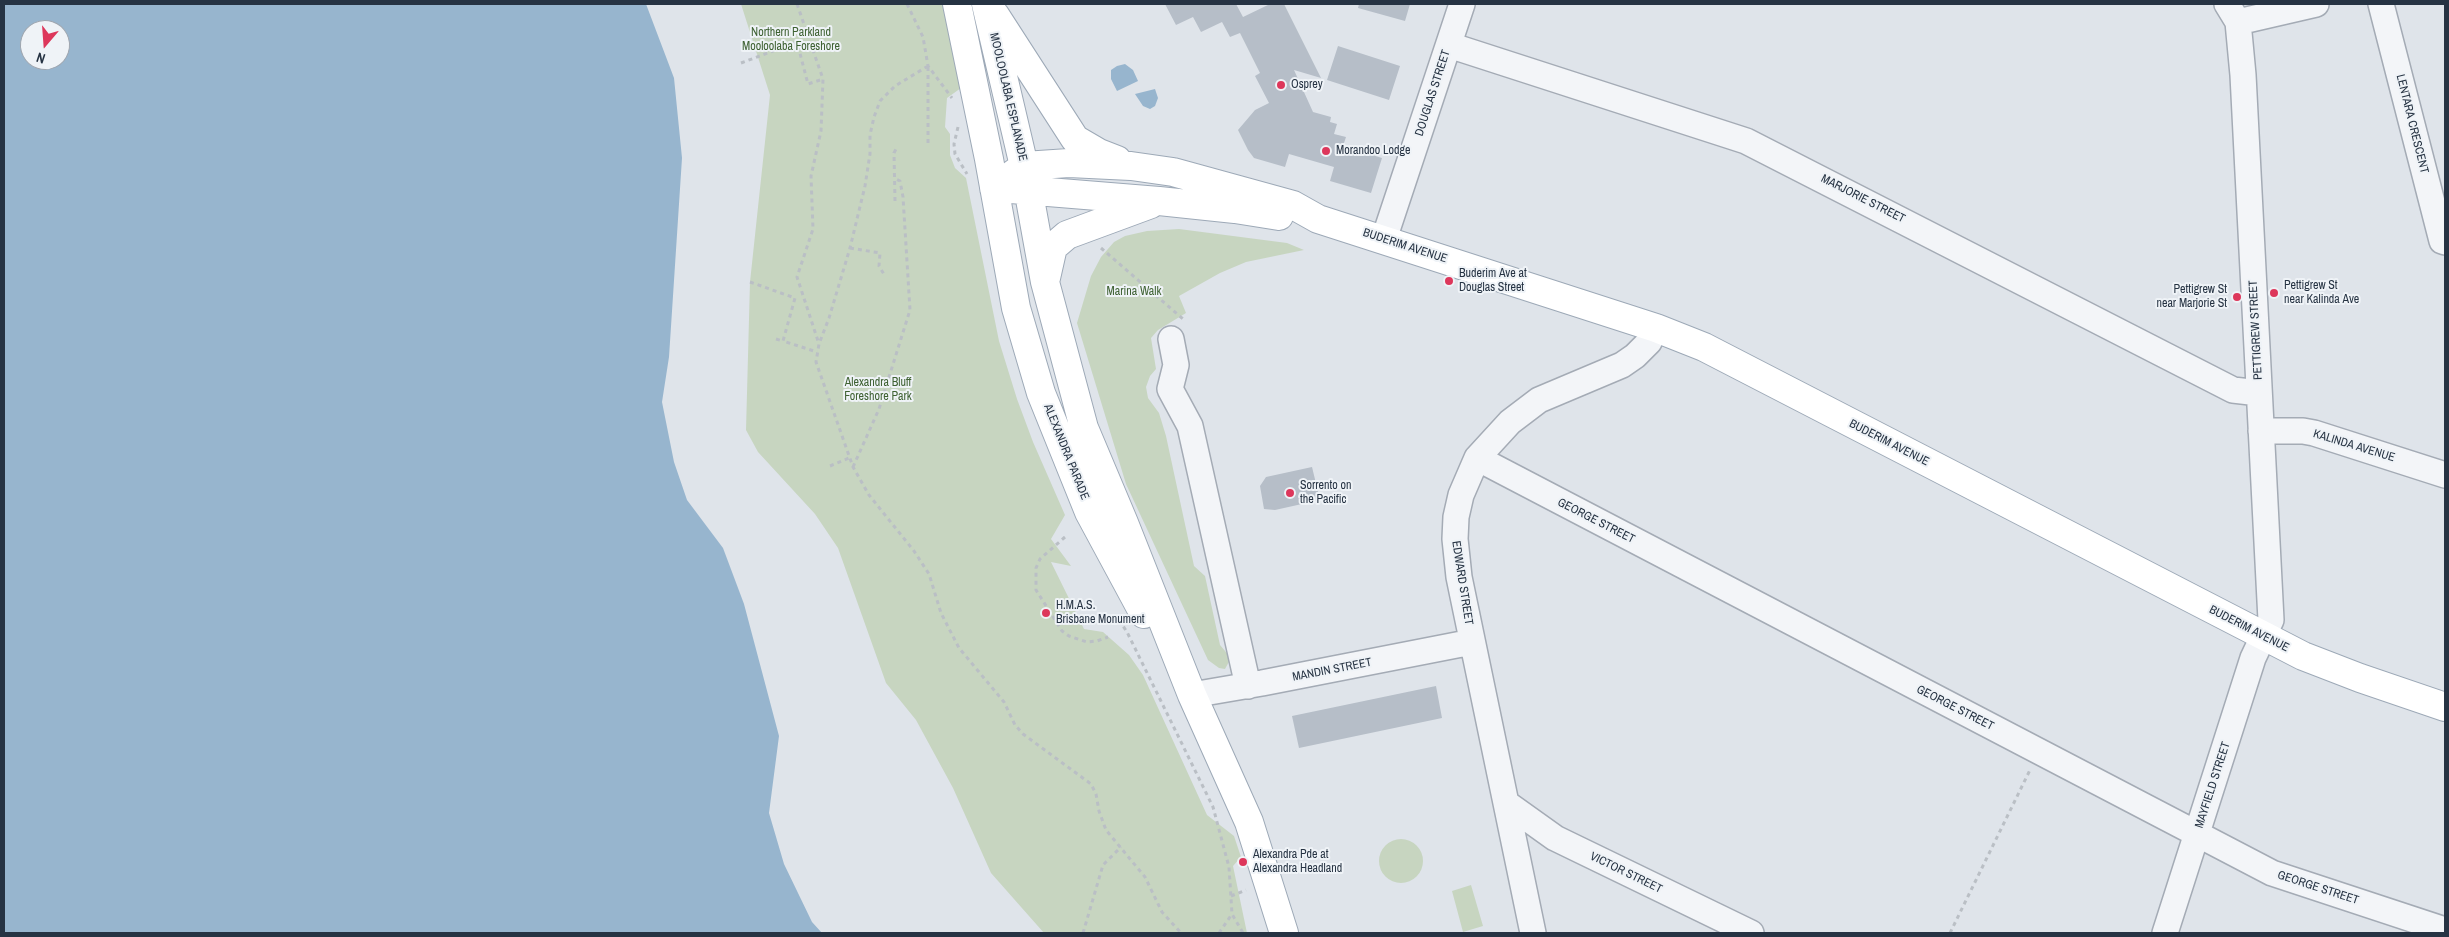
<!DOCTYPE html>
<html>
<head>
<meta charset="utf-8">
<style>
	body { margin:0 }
	#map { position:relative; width:2449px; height:937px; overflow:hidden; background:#dfe4ea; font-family:"Archivo Narrow",sans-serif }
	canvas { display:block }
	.frame { position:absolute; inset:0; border:5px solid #263343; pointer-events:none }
	.north { position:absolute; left:20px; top:20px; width:50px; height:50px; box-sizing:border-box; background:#eff3f7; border:1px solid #9fa6af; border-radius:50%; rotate:198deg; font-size:14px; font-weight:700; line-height:20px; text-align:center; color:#263343 }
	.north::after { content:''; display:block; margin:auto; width:18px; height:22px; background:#dd375b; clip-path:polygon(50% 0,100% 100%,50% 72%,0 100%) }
</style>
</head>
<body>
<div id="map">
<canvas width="2449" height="937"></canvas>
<div class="frame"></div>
<div class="north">N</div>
</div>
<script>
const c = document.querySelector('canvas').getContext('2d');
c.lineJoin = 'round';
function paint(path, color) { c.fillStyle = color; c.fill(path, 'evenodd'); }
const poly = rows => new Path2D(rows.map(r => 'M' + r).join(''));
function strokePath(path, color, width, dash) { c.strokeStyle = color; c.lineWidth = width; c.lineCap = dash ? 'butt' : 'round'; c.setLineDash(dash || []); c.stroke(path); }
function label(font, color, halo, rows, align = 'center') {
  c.font = font + ' "Archivo Narrow",sans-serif'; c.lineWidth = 4; c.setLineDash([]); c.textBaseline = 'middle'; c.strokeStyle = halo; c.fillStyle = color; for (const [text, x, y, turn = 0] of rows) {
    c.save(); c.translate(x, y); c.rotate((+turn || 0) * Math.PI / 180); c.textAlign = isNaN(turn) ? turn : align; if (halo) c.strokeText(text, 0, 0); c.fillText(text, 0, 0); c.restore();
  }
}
paint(poly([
	[741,4,944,4,961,88,947,98,945,127,950,134,950,155,955,168,966,178,999,341,1017,399,1033,442,1065,515,1051,539,1071,566,1051,562,1084,629,1103,632,1129,655,1143,675,1207,815,1234,836,1241,857,1233,866,1247,933,1044,933,991,873,953,788,916,720,886,683,838,548,815,514,758,452,746,430,750,282,770,95],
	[1179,229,1287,243,1304,250,1246,262,1220,273,1179,296,1186,313,1158,330,1151,338,1156,369,1150,376,1146,387,1148,398,1159,413,1166,436,1194,566,1205,576,1220,645,1231,658,1225,669,1219,668,1208,660,1126,484,1077,323,1091,276,1101,257,1114,242,1125,236,1147,231],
	'1379 861a22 22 0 1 1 44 0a22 22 0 1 1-44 0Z',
	[1471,885,1483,926,1463,932,1452,891]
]), '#c7d5c0');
paint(poly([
	[4,4,646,4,674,78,682,158,669,357,662,402,674,462,687,500,723,548,744,604,779,736,769,813,784,864,812,922,822,933,4,933],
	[30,30,60,30,60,60,30,60],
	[1125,64,1133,70,1138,81,1117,91,1111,79,1111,70,1117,66],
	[1155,89,1158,98,1155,106,1150,109,1143,106,1135,94]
]), '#97b5ce');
paint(poly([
	[1165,4,1236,4,1243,17,1270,4,1284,4,1321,78,1294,70,1313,112,1331,117,1330,122,1337,124,1334,134,1346,137,1343,146,1382,158,1371,193,1330,181,1334,167,1289,154,1285,167,1254,158,1248,150,1238,130,1255,110,1269,103,1255,76,1260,73,1240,33,1230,37,1222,22,1201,32,1193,17,1176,25],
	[1359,4,1410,4,1405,21,1358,8],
	[1338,46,1400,66,1389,100,1327,80],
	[1312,467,1320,500,1275,510,1264,509,1260,486,1266,477],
	[1436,686,1442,718,1299,748,1292,716]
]), '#b6bec8');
const minor = poly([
	[2381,4,2442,241,2445,242],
	[2238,22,2316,4],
	[1449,45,1746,141,2233,390,2259,393],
	[1384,239,1462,4],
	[1171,339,1176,365,1170,389,1190,426,1248,686],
	[2261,431,2303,431,2314,433,2445,475],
	[1477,458,2272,873,2445,930],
	[1192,695,1262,683,1472,642],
	[1506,803,1555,838,1751,933],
	[1533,933,1459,577,1455,539,1456,517,1461,495,1477,458,1510,422,1539,400,1622,365,1635,356,1649,342,1656,328],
	[2165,933,2253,658,2271,620,2243,75,2238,22,2227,4]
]);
const major = poly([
	[957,4,989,159,1016,308,1041,393,1089,512,1144,614],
	[986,4,1024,166,1045,282,1084,428,1124,523,1192,695,1249,822,1284,933],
	[995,15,1075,139,1099,153,1117,160],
	[994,188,1024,166,1069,163,1131,166,1173,172,1293,205,1318,219,1656,328,1704,347,2303,656,2360,678,2445,707],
	[1011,189,1159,201,1235,209,1279,216],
	[1046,278,1053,247,1067,235,1151,204]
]);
strokePath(minor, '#a4abb5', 28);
strokePath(major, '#9da9b7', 30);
strokePath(poly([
	[797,4,823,79,821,131,811,176,813,229,797,277,819,344],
	[907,4,923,37,928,66,952,98],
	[741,63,797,42,808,84,823,79],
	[928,66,895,86,880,101,874,117,870,135,870,154,865,186,850,248,829,318,819,344,816,362,853,467,869,495,914,551,929,574,941,613,959,648,1004,702,1015,725,1023,734,1091,784,1096,794,1099,811,1106,830,1145,877,1162,912,1181,933],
	[928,67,928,143],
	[958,127,954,144,955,154,967,174],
	[895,201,894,153,897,147],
	[850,248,880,253,879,266,885,276],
	[1101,248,1183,319],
	[750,282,795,298,783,341,817,352],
	[776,339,783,341],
	[830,466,849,458],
	[853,467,879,409,910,310,903,197,900,181,894,178],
	[1065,537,1040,559,1036,568,1036,590,1062,631,1069,636,1087,642,1097,641,1108,637],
	[1119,620,1127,632,1213,807,1229,867,1232,914,1243,933],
	[1231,896,1246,890],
	[1083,933,1103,865,1121,847],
	[1219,933,1232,914],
	[1950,933,2030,770]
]), '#babfc5', 3, [4, 4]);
strokePath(minor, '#f3f5f8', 25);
strokePath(major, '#fff', 28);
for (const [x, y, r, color] of [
	[1281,85,5,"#dd375b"],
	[1326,151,5,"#dd375b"],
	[1449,281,5,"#dd375b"],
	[2274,293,5,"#dd375b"],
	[2237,297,5,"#dd375b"],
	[1290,493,5,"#dd375b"],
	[1046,613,5,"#dd375b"],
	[1243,862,5,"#dd375b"]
]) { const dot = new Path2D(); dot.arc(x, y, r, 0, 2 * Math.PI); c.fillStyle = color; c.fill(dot); strokePath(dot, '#eff3f7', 2); }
label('12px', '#3e6132', '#eff3f7', [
	["Northern Parkland",791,33],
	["Mooloolaba Foreshore",791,47],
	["Marina Walk",1134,292],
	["Alexandra Bluff",878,383],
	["Foreshore Park",878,397]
]);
label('12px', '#263343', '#eff3f7', [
	["Osprey",1291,85],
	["Morandoo Lodge",1336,151],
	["Buderim Ave at",1459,274],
	["Douglas Street",1459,288],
	["Pettigrew St",2284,286],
	["near Kalinda Ave",2284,300],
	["Pettigrew St",2227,290,"right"],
	["near Marjorie St",2227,304,"right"],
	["Sorrento on",1300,486],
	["the Pacific",1300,500],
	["H.M.A.S.",1056,606],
	["Brisbane Monument",1056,620],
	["Alexandra Pde at",1253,855],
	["Alexandra Headland",1253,869]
], 'left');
label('12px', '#263343', '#eff3f7', [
	["DOUGLAS STREET",1433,93,-72],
	["MOOLOOLABA ESPLANADE",1008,97,77],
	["LENTARA CRESCENT",2412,124,76],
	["MARJORIE STREET",1863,199,27],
	["BUDERIM AVENUE",1405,246,18],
	["PETTIGREW STREET",2256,330,-93],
	["BUDERIM AVENUE",1889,443,27],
	["KALINDA AVENUE",2354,446,17],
	["ALEXANDRA PARADE",1066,452,68],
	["GEORGE STREET",1596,521,27],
	["EDWARD STREET",1462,583,81],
	["BUDERIM AVENUE",2249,629,27],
	["MANDIN STREET",1332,670,-11],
	["GEORGE STREET",1955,708,27],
	["MAYFIELD STREET",2213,785,-72],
	["VICTOR STREET",1626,873,26],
	["GEORGE STREET",2318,888,18]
]);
</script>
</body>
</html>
